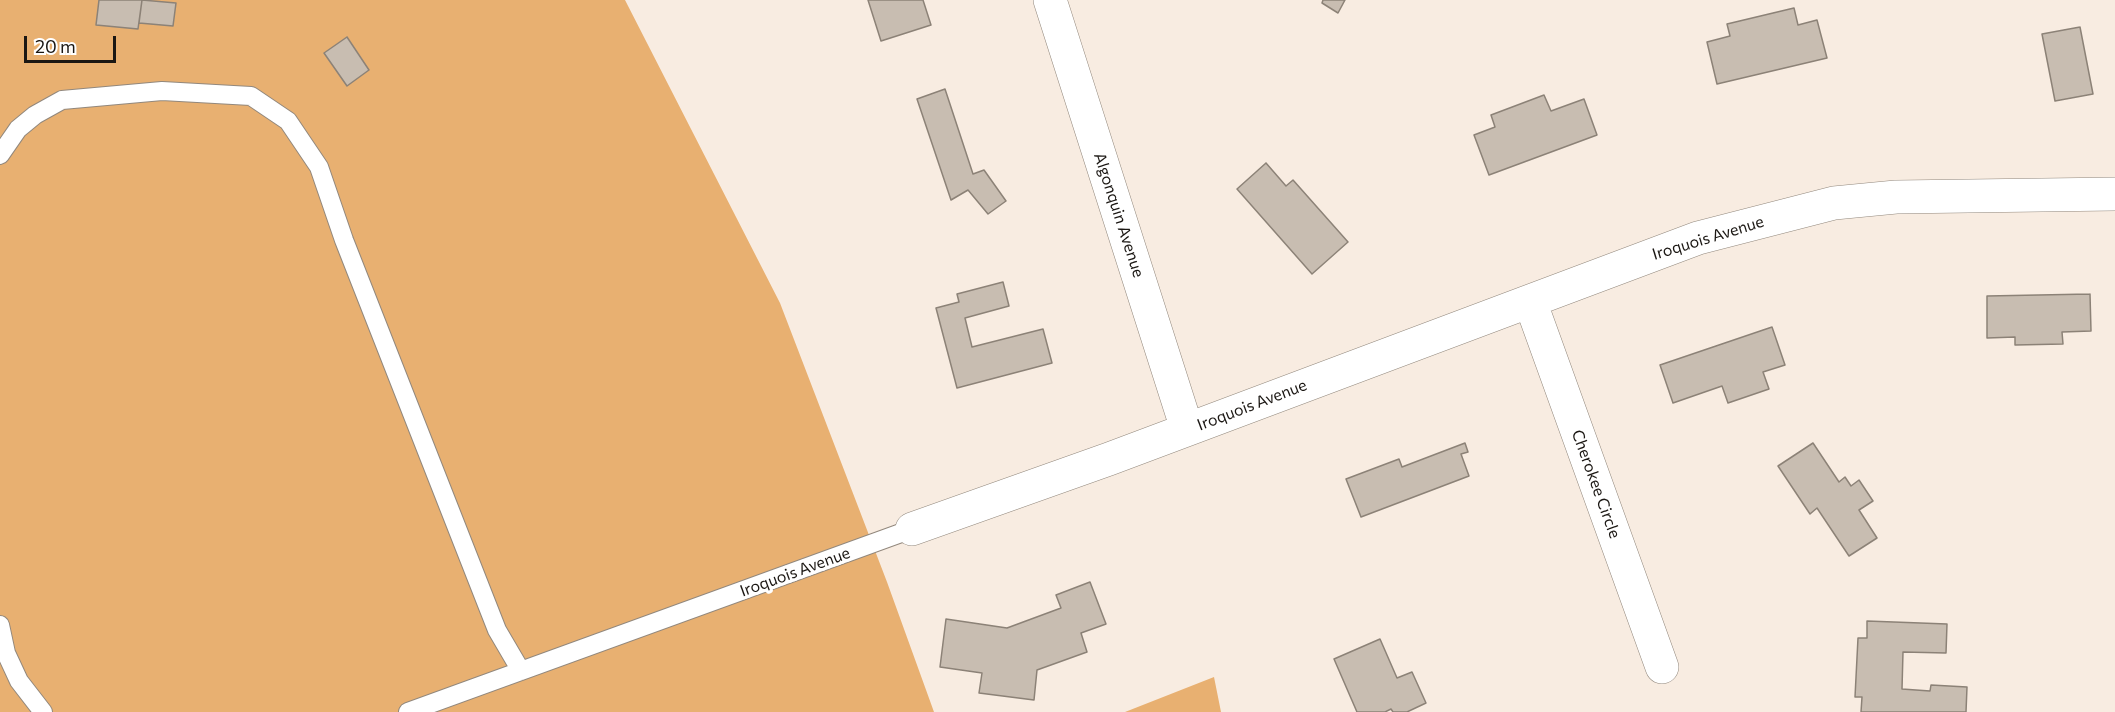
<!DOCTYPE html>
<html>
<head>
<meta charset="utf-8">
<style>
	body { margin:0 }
	#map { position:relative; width:2115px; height:712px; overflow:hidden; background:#f8ece1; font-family:Commissioner,sans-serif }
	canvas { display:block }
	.scale { position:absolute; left:24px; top:36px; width:92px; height:27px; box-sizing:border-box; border:3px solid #1b1713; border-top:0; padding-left:8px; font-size:18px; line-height:21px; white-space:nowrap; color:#1b1713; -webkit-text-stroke:4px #fff; paint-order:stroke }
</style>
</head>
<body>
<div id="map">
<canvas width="2115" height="712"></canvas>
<div class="scale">20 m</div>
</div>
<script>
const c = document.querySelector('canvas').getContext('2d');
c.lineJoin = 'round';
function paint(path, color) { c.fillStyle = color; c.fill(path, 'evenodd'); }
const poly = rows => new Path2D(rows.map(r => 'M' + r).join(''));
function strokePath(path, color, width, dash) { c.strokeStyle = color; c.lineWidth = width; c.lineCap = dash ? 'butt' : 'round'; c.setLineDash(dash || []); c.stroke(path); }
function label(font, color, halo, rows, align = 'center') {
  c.font = font + ' Commissioner,sans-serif'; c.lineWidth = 6; c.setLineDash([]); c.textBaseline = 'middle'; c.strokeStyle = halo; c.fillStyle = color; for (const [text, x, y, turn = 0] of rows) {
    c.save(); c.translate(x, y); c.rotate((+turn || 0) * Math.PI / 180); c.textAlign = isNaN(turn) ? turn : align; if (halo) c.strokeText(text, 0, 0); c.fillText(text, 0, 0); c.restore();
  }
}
paint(poly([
	[0,0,625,0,780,303,887,582,934,712,0,712],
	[1214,677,1221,712,1125,712]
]), '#e8b071');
const building = poly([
	[99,0,142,0,138,29,96,25,99,0],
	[142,0,176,3,173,26,139,23,142,0],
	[868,0,923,0,931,25,881,41,868,0],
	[1323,0,1345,0,1338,13,1322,3,1323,0],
	[1794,8,1798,25,1817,20,1827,58,1717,84,1707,42,1730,36,1727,24,1794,8],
	[2080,27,2093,94,2055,101,2042,34,2080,27],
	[347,37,369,70,347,86,324,53,347,37],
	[945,89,973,174,984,170,1006,201,988,214,968,190,951,200,917,99,945,89],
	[1544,95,1551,111,1584,99,1597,135,1489,175,1474,135,1495,127,1491,115,1544,95],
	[1266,163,1286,186,1293,180,1348,242,1312,274,1237,189,1266,163],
	[1003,282,1009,306,965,318,972,347,1043,329,1052,363,957,388,936,308,959,302,957,294,1003,282],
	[2090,294,2091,331,2062,332,2063,344,2015,345,2015,337,1987,338,1987,296,2090,294],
	[1772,327,1785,365,1763,372,1769,389,1728,403,1722,386,1673,403,1660,365,1772,327],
	[1465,443,1468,452,1461,454,1469,476,1361,517,1346,479,1399,459,1402,467,1465,443],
	[1813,443,1839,482,1845,477,1851,486,1859,480,1873,501,1859,510,1877,538,1849,556,1817,508,1810,514,1778,466,1813,443],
	[1090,582,1106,624,1081,633,1087,652,1037,670,1034,700,979,693,982,673,940,667,946,619,1007,628,1061,608,1056,595,1090,582],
	[1867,621,1947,624,1946,653,1903,652,1902,689,1930,691,1931,685,1967,687,1966,712,1861,712,1862,697,1855,697,1858,638,1867,638,1867,621],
	[1380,639,1397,678,1412,672,1426,703,1407,712,1393,712,1391,709,1385,712,1357,712,1334,659,1380,639]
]);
paint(building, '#c8bdb1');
strokePath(building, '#8c8277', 1.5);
const lane = poly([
	[0,155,18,129,35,115,62,100,162,91,251,96,288,121,319,167,344,240,497,630,521,671],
	[0,625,6,653,19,681,43,712],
	[408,712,912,529]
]);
const street = poly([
	[1050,0,1187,429],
	[1530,301,1662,667],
	[912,529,1109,459,1698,238,1834,203,1896,197,2115,194]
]);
strokePath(lane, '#92887d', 20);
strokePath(street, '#92887d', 34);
strokePath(lane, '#fff', 18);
strokePath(street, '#fff', 33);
label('16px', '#1b1713', '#fff', [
	["Algonquin Avenue",1119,215,72],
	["Iroquois Avenue",1708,238,-17],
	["Iroquois Avenue",1252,405,-21],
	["Cherokee Circle",1596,484,70],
	["Iroquois Avenue",795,572,-20]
]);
</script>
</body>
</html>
